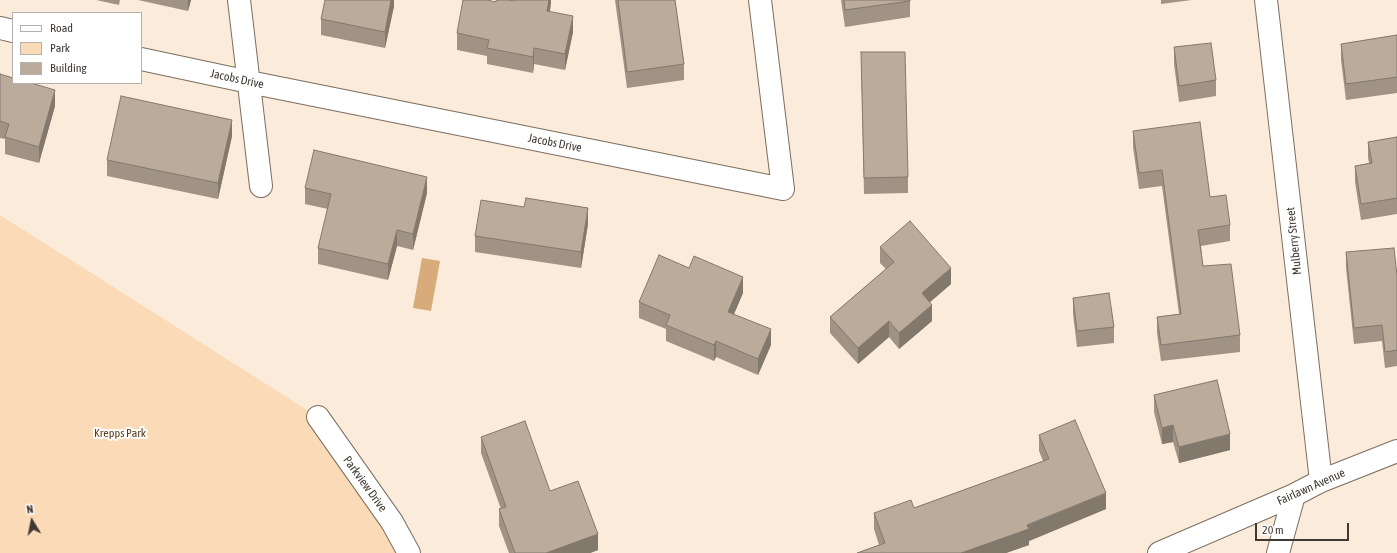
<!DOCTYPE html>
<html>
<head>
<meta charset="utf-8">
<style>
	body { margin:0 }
	#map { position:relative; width:1397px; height:553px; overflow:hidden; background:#fbebda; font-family:"Asap Condensed",sans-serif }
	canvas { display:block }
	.legend { position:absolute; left:12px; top:12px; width:130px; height:72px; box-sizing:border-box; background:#fff; border:1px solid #b3b0ad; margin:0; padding:5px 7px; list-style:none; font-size:12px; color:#403933 }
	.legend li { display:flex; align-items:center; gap:8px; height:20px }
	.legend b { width:20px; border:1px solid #b3b0ad }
	.north { position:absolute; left:12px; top:501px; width:40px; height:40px; -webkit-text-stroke:3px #fff; paint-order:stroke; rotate:350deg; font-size:11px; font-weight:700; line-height:16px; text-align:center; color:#403933 }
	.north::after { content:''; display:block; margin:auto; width:14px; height:18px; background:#403933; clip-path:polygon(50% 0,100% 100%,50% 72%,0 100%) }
	.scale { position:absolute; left:1255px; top:523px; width:94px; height:18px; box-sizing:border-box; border:2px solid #403933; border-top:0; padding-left:5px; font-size:12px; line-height:14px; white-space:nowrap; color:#403933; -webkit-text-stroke:3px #fff; paint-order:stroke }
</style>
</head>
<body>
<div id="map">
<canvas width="1397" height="553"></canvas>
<ul class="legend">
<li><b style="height:5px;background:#fff"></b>Road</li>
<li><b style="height:11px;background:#fbdab7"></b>Park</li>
<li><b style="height:11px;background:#baab9b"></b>Building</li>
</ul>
<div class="north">N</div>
<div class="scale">20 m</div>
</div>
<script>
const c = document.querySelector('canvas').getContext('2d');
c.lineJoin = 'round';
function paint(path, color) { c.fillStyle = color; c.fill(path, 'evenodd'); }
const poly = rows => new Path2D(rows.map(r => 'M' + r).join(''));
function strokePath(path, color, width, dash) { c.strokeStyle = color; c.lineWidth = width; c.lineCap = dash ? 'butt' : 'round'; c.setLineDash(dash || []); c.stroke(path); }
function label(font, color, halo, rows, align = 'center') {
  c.font = font + ' "Asap Condensed",sans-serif'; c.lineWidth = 4; c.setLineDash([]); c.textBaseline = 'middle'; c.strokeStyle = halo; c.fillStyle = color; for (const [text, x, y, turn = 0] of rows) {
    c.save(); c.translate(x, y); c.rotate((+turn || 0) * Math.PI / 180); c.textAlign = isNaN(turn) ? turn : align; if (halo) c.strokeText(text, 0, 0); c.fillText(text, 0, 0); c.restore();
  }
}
paint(poly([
	[0,215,318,417,409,553,0,553]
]), '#fbdab7');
paint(poly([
	[422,258,440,261,431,311,413,308]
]), '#d7ab7a');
const minor = poly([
	[239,0,261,186],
	[1266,0,1321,481],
	[0,28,13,31],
	[141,59,249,82,783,189,760,0],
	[318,417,392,522,409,553],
	[1159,553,1294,495,1321,481,1397,451],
	[1278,553,1294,495]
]);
strokePath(minor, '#7c6e5f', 24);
strokePath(minor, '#fff', 22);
paint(poly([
	[96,0,120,0,119,5],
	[138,0,191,0,188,11],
	[394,0,394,6,385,48,321,35,321,19],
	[551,0,550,12,573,32,565,70,534,64,533,73,487,64,487,56,457,50,457,33,514,1],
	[615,0,675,0,684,64,684,80,627,88],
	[841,0,910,0,910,17,845,27],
	[1161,0,1192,0,1161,4],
	[1397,35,1397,93,1346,100,1341,60,1341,44],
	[1174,47,1216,80,1216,96,1179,102,1174,64],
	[861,52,908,177,908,193,864,194],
	[0,74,55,106,39,163,5,154,5,139,0,138],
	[1133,131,1210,197,1230,225,1230,241,1201,246,1203,266,1240,335,1240,352,1161,361,1157,333,1157,317,1179,314,1162,186,1139,189,1133,147],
	[232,136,218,199,107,176,107,160],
	[1397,137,1397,214,1361,220,1355,182,1355,166,1369,163,1368,158,1368,142],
	[305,188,427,193,413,250,397,246,388,280,318,264,318,248,328,209,305,204],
	[588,224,581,268,475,252,475,236],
	[880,247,951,284,930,302,932,321,899,349,889,337,858,364,830,333,830,317,886,269,880,263],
	[1346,252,1397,276,1397,366,1385,368,1382,341,1354,344,1346,268],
	[743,293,734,314,771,345,758,375,716,357,714,361,666,341,666,329,639,318,639,302],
	[1073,298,1114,327,1114,343,1077,347,1073,314],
	[1154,395,1230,450,1179,463,1173,442,1162,444,1154,412],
	[1039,435,1106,509,1029,541,1029,545,1006,553,857,553,879,545,874,529,874,513,914,508,1043,461,1039,451],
	[481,437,550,491,598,550,590,553,509,553,499,526,499,509,501,509,481,453]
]), '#a09385');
paint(poly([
	[188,0,191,0,188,11],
	[391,0,394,0,394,6,385,48,385,32],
	[549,0,551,0,551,3,547,27,547,11],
	[573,16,573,32,565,70,565,54],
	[534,48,534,64,533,73,533,57],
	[55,90,55,106,39,163,39,147],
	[232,120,232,136,218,199,218,183],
	[427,177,427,193,413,250,413,234],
	[588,208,588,224,581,268,581,252],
	[397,230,397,246,388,280,388,264],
	[951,268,951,284,922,309,922,293],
	[743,277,743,293,728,328,728,312],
	[932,305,932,321,899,349,899,333],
	[889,321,889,337,858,364,858,348],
	[771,329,771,345,758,375,758,359],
	[716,341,716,357,714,361,714,345],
	[1173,425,1173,442,1162,444,1162,428],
	[1230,434,1230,450,1179,463,1179,447],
	[1106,493,1106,509,1029,541,1029,545,1006,553,961,553],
	[598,534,598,550,590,553,546,553]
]), '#82786c');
const building = poly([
	[325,0,391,0,385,32,321,19,325,0],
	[463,0,487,0,496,2,496,0,508,0,514,1,514,0,549,0,547,11,573,16,565,54,534,48,533,57,487,48,489,40,457,33,463,0],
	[618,0,675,0,684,64,627,72,618,0],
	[844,0,910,0,910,1,845,10,844,0],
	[1397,35,1397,77,1346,84,1341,44,1397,35],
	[1211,43,1216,80,1179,86,1174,47,1211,43],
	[861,52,905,52,908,177,864,178,861,52],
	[0,74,13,78,13,83,31,83,55,90,39,147,5,137,9,124,0,121,0,74],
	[121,96,232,120,218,183,107,160,121,96],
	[1200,122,1210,197,1226,195,1230,225,1198,230,1203,266,1231,264,1240,335,1161,345,1157,317,1181,314,1162,170,1139,173,1133,131,1200,122],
	[1397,137,1397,198,1361,204,1355,166,1372,163,1368,142,1397,137],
	[314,150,427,177,413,234,397,230,388,264,318,248,331,194,305,188,314,150],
	[526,198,588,208,581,252,475,236,481,200,524,207,526,198],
	[910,221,951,268,922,293,932,305,899,333,889,321,858,348,830,317,894,262,880,247,910,221],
	[1394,248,1397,276,1397,350,1385,352,1382,325,1354,328,1346,252,1394,248],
	[659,255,689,268,694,256,743,277,728,312,771,329,758,359,716,341,714,345,666,325,670,315,639,302,659,255],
	[1109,293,1114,327,1077,331,1073,298,1109,293],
	[1217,380,1230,434,1179,447,1173,425,1162,428,1154,395,1217,380],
	[1075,420,1106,493,1027,525,1029,529,961,553,857,553,885,543,874,513,911,500,914,508,1049,459,1039,435,1075,420],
	[525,421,550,491,578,481,598,534,546,553,515,553,499,509,506,507,481,437,525,421]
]);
paint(building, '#baab9b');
strokePath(building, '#82786c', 1);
label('12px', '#403933', '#fff', [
	["Jacobs Drive",237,79,12],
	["Jacobs Drive",555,143,11],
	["Mulberry Street",1294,241,-96],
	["Parkview Drive",365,484,54],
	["Fairlawn Avenue",1311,487,-24]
]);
label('12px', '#5a3c16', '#fff', [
	["Krepps Park",120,433]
]);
</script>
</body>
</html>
